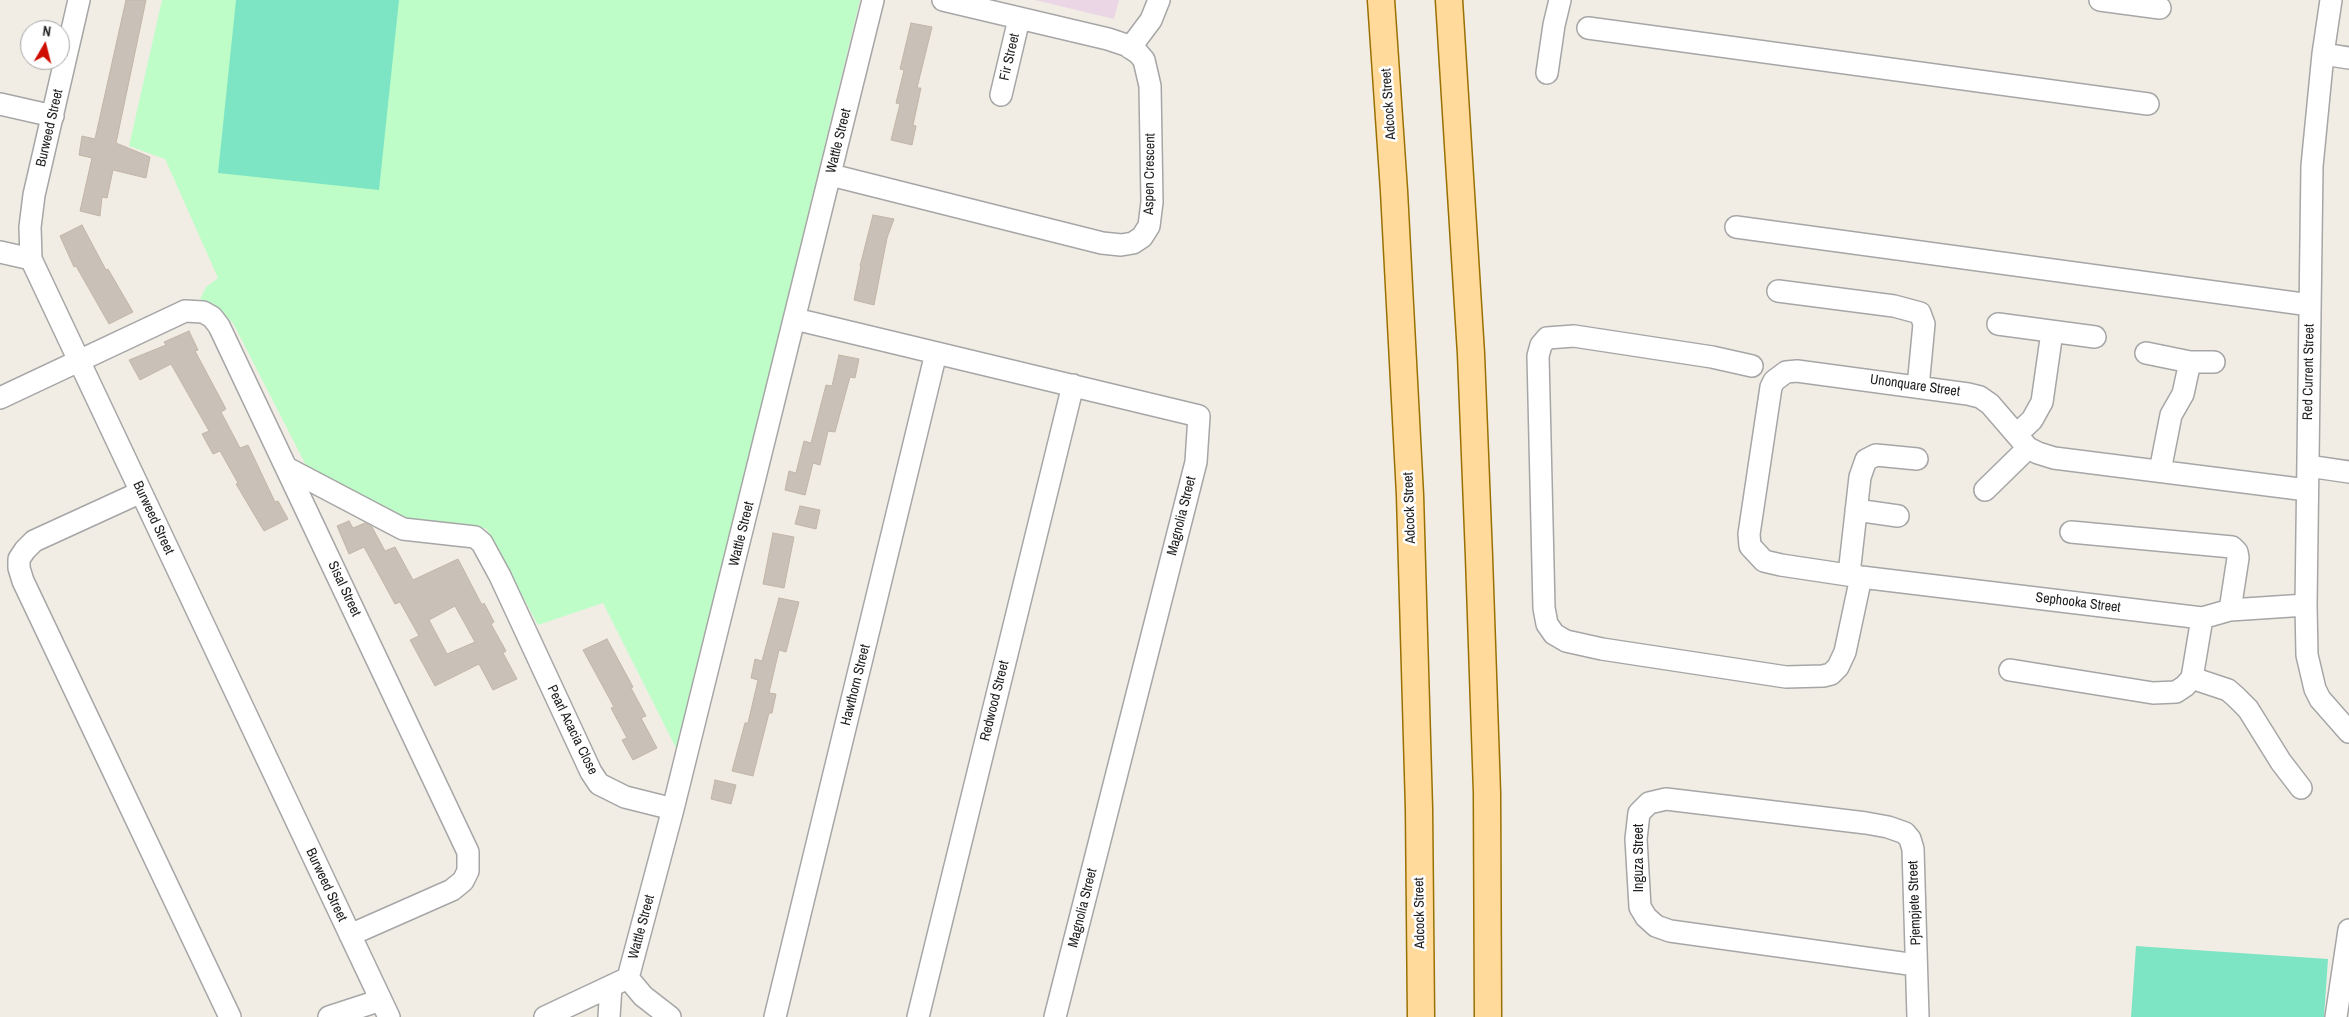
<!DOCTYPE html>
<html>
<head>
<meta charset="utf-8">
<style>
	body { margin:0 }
	#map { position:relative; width:2349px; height:1017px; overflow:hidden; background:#f1ede5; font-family:"Archivo Narrow",sans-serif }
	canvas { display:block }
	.north { position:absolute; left:20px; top:20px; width:50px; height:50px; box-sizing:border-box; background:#fff; border:1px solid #a5a5a5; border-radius:50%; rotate:8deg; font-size:14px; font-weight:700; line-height:20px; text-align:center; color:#1f1f1f }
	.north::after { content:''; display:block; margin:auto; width:18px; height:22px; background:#ce0d00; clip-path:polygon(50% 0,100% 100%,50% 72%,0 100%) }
</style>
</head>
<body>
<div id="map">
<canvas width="2349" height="1017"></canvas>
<div class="north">N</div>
</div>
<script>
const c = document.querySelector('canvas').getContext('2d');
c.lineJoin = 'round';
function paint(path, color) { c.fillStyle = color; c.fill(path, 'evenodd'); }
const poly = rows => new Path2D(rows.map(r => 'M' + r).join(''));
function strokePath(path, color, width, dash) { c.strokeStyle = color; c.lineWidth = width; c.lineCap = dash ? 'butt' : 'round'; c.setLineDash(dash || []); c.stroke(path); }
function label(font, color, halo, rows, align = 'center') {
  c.font = font + ' "Archivo Narrow",sans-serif'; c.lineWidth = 5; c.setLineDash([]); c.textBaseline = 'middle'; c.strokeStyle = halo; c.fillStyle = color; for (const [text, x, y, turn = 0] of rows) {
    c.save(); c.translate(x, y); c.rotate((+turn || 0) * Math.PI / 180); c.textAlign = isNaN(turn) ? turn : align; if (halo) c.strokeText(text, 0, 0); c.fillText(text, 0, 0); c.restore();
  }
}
paint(poly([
	[1035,0,1119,0,1114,19]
]), '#ead6e5');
paint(poly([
	[162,0,860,0,678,752,603,603,538,625,486,528,463,530,397,523,314,481,233,323,214,304,200,299,206,287,218,278,165,159,129,146]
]), '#bffdc8');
paint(poly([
	[236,0,399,0,379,190,218,173],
	[2136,946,2328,959,2324,1017,2131,1017]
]), '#7de5c3');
const building = poly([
	[126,0,146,0,116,143,150,157,146,178,113,170,107,198,102,197,100,216,80,211,92,158,79,155,82,136,95,139,126,0],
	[911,23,932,27,917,88,921,88,913,125,916,126,912,145,891,140,900,104,896,103,904,70,900,69,911,23],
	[873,215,894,219,887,238,874,305,854,300,861,266,860,266,873,215],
	[82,225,106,270,108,269,133,312,109,324,76,266,74,267,60,236,82,225],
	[189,331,198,350,195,351,226,409,221,412,240,448,248,445,275,502,278,501,288,519,264,531,236,484,238,483,220,451,213,454,202,434,209,431,171,364,140,380,129,360,166,345,164,342,189,331],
	[839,355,859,359,855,378,850,377,835,432,828,431,820,465,813,463,805,495,785,490,789,471,796,473,804,441,811,443,826,385,832,386,839,355],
	[800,506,820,510,816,529,795,524,800,506],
	[349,521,353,528,365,523,372,527,385,551,395,547,413,580,458,559,482,605,484,603,494,622,491,624,506,651,503,653,517,679,493,690,479,664,435,686,410,640,419,636,400,602,395,604,364,547,349,554,337,526,349,521],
	[455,606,475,642,447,654,429,620,455,606],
	[773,533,794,537,784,588,763,584,773,533],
	[779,598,799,602,786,652,779,650,769,693,776,694,772,713,769,713,753,776,732,771,745,723,748,723,758,680,751,678,755,659,762,661,779,598],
	[607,639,633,687,631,688,646,716,641,718,657,748,633,760,622,740,627,738,611,708,614,707,583,650,607,639],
	[715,780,736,785,731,804,711,799,715,780]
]);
paint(building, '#c9c0b7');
strokePath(building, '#c3b5a6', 1);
const minor = poly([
	[79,0,34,195,30,227,31,259,389,1017],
	[2100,0,2160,8],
	[2331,0,2323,54,2312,166,2306,605,2307,655,2315,689,2320,699,2349,732],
	[1588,28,2148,104],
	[1130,48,1151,20,1159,0],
	[2323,54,2349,58],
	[1547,73,1554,25,1560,0],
	[1001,95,1019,19],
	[0,104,53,116],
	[831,175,1102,243,1121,245,1133,243,1142,237,1149,226,1152,202,1150,86,1144,60,1138,53,1126,45,1108,39,943,0],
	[1736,227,2310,305],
	[0,252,31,259],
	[1778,291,1894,306,1920,313,1924,324,1918,387],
	[795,319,1199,416,1196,462,1055,1017],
	[1998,324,2095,337],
	[2146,353,2190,362,2214,362],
	[1752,366,1712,357,1574,336,1547,338,1541,345,1538,356,1544,608,1547,624,1554,634,1566,641,1602,649,1786,677,1823,676,1831,674,1838,667,1845,652,1861,577],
	[0,398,185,311,203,312,212,317,219,326,468,852,468,871,463,881,452,890,350,935],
	[2017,434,2032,420,2042,402,2052,332],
	[2308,466,2349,472],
	[287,468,403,529,475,537,482,543,500,576,591,772,599,784,625,797,673,809],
	[2160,471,2171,415,2183,394,2190,362],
	[1985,490,2028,448],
	[141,492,34,541,25,550,19,559,19,568,23,581,230,1017],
	[1856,510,1898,516],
	[2071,532,2232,547,2237,552,2238,558,2230,610],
	[1849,574,1860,477,1866,460,1876,455,1917,459],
	[2306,605,2230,610,2202,618,1861,577,1781,565,1764,561,1750,546,1749,534,1771,387,1774,381,1786,372,1797,371,1968,394,1980,397,1990,404,2028,448,2038,453,2054,458,2307,490],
	[2010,670,2153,693,2176,692,2185,686,2192,678,2202,618],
	[2192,678,2228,690,2236,697,2248,709,2281,762,2301,788],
	[1916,965,1670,931,1656,926,1646,917,1640,907,1636,839,1639,813,1649,803,1666,799,1866,823,1888,827,1905,833,1910,839,1913,849,1918,1017],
	[628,978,643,996,670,1017],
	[329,1017,381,1000],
	[545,1017,628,978,673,809,873,0],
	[609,1017,611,986],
	[775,1017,936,353],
	[918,1017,1073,385],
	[2336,1017,2349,930]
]);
const major = poly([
	[1381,0,1394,191,1410,495,1419,809,1421,1017],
	[1449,0,1471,354,1479,557,1487,793,1488,1017]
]);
strokePath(minor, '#a6a6a6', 24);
strokePath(major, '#9a7100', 29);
strokePath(minor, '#fff', 21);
strokePath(major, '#ffda9b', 26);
label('14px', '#1f1f1f', '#fff', [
	["Fir Street",1010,57,-77],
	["Adcock Street",1389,104,-94],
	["Burweed Street",50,128,-77],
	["Wattle Street",839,141,-76],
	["Aspen Crescent",1150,174,-89],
	["Red Current Street",2309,372,-89],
	["Unonquare Street",1915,386,8],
	["Adcock Street",1410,508,-92],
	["Magnolia Street",1182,516,-76],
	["Burweed Street",153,518,65],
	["Wattle Street",742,534,-76],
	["Sisal Street",344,589,65],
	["Sephooka Street",2078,603,7],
	["Hawthorn Street",856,685,-76],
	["Redwood Street",995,701,-76],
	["Pearl Acacia Close",572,730,64],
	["Inguza Street",1639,858,-90],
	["Burweed Street",326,885,65],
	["Pjempjete Street",1915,903,-92],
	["Magnolia Street",1083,908,-76],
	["Adcock Street",1420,913,-91],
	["Wattle Street",642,927,-75]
]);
</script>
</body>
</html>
